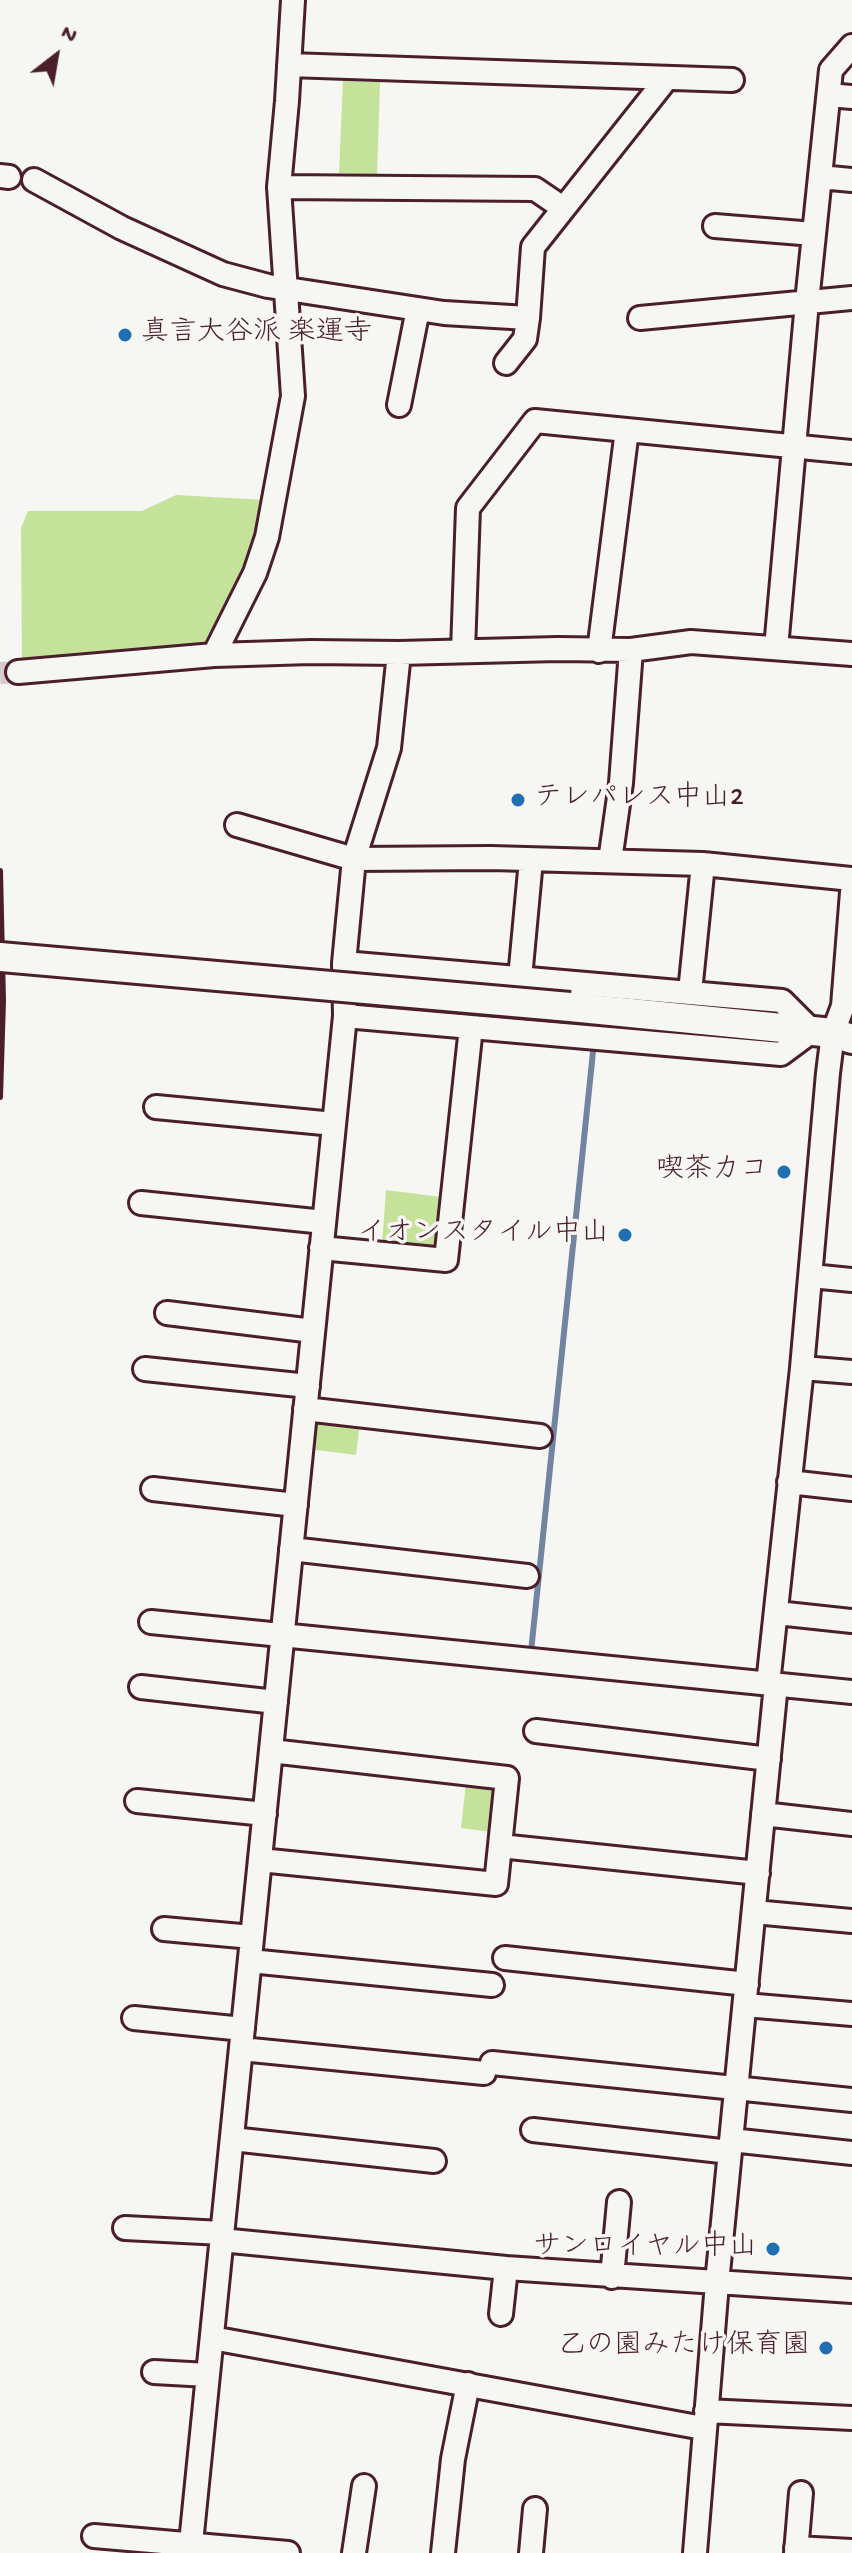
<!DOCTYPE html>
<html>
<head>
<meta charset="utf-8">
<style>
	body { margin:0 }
	#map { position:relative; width:852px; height:2553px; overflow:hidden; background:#f6f6f2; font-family:"Gochi Hand",sans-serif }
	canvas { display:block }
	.north { position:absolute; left:16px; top:16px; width:80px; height:80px; -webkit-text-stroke:6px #f6f6f2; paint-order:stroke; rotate:31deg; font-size:22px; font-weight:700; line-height:32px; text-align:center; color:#4a1f2b }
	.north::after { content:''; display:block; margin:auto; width:28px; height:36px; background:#4a1f2b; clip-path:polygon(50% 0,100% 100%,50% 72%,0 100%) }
</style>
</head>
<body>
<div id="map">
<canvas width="852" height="2553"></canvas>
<div class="north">N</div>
</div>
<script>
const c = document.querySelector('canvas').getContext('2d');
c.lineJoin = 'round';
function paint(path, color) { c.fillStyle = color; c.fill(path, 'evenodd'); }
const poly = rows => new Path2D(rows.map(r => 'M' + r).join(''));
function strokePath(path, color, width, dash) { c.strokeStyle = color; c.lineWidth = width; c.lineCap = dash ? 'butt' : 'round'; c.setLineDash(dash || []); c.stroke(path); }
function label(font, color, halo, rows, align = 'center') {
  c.font = font + ' "Gochi Hand","Klee One",sans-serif'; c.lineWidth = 7; c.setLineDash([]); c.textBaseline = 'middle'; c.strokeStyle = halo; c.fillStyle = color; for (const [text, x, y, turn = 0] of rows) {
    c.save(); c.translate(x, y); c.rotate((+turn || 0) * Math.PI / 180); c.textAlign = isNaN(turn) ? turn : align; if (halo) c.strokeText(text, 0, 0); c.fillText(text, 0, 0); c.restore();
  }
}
paint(poly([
	[343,81,380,82,377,175,339,173],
	[176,495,266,500,243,578,206,647,22,662,21,528,28,511,142,511],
	[386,1190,441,1197,436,1243,430,1249,382,1245],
	[305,1409,361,1415,356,1455,301,1448],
	[466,1783,489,1786,495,1791,491,1832,461,1828]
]), '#c5e29a');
strokePath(poly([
	[531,1652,594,1042]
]), '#72849f', 6);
strokePath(poly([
	[0,673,18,672]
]), '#d4cbca', 22, [22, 11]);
const minor = poly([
	[289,65,732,80],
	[829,95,852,97],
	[0,176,9,177],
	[820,177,852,180],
	[34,180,122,228,223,274,268,286,444,313,528,318,533,247,667,78],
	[279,187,535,189,563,208],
	[715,226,814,234],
	[640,318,852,298],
	[506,363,525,339,528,318],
	[399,405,418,309],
	[776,648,807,302,831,70,852,46],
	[463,651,468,508,535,421,852,452],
	[599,651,627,430],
	[214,655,255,573,267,537,293,396,279,187,287,101,293,0],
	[18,672,214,655,311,652,399,653,558,649,631,650,691,642,852,654],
	[237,825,354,859,491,858,703,864,852,879],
	[610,861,621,783,631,650],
	[344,963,782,1001,812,1031,781,1054,345,1016],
	[520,978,531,860],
	[690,992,703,864],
	[156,1107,334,1124],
	[141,1203,324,1222],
	[321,1248,446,1260,471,1027],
	[811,1276,852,1280],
	[167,1313,313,1331],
	[802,1368,852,1372],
	[145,1369,308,1386],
	[305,1409,540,1436],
	[789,1482,852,1489],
	[153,1489,296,1505],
	[291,1549,527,1576],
	[777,1613,852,1621],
	[151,1622,852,1692],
	[768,1684,802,1368,828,1073,833,1033,843,1006,852,892],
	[141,1687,276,1702],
	[536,1731,769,1759],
	[137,1801,265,1814],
	[763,1814,852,1824],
	[500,1846,758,1873],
	[260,1860,496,1884,507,1778,271,1751],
	[754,1912,852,1921],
	[164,1929,252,1937],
	[505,1958,747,1984],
	[250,1961,492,1985],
	[745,2005,852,2014],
	[134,2018,243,2029],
	[241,2049,484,2073],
	[492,2063,852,2100],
	[533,2130,730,2152],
	[232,2139,434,2161],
	[731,2140,852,2153],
	[125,2228,222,2233],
	[221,2240,506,2268,852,2291],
	[612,2277,619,2202],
	[501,2314,506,2268],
	[212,2338,703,2428],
	[154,2372,208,2375],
	[706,2411,852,2418],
	[94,2536,288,2553],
	[796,2548,852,2551],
	[190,2553,345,1016,344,963,354,859,389,748,399,653],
	[354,2553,364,2486],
	[443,2553,453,2459,468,2384],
	[531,2553,535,2509],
	[695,2553,717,2283,776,1684],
	[796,2553,801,2493]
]);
const tertiary = poly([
	[570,1007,833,1033,852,1039]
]);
strokePath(minor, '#4a1f2b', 28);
strokePath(tertiary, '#4a1f2b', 34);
strokePath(minor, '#f6f6f2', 22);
strokePath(tertiary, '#f6f6f2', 28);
strokePath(poly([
	[0,871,3,1001,0,1097]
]), '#4a1f2b', 6);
const tertiaryBridge = poly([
	[0,957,570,1007]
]);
strokePath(tertiaryBridge, '#4a1f2b', 34, []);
strokePath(tertiaryBridge, '#f6f6f2', 28);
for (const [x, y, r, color] of [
	[125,335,8,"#1f6fb2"],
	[518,800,8,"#1f6fb2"],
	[784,1172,8,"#1f6fb2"],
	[625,1235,8,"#1f6fb2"],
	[773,2249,8,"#1f6fb2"],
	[826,2348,8,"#1f6fb2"]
]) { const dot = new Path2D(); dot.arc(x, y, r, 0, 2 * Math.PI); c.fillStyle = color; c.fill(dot); strokePath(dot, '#f6f6f2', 3); }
label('28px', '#4a1f2b', '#f6f6f2', [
	["真言大谷派 楽運寺",141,335,"left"],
	["テレパレス中山2",534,800,"left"],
	["喫茶カコ",768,1172],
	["イオンスタイル中山",609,1235],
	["サンロイヤル中山",757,2249],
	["乙の園みたけ保育園",810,2348]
], 'right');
</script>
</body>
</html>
